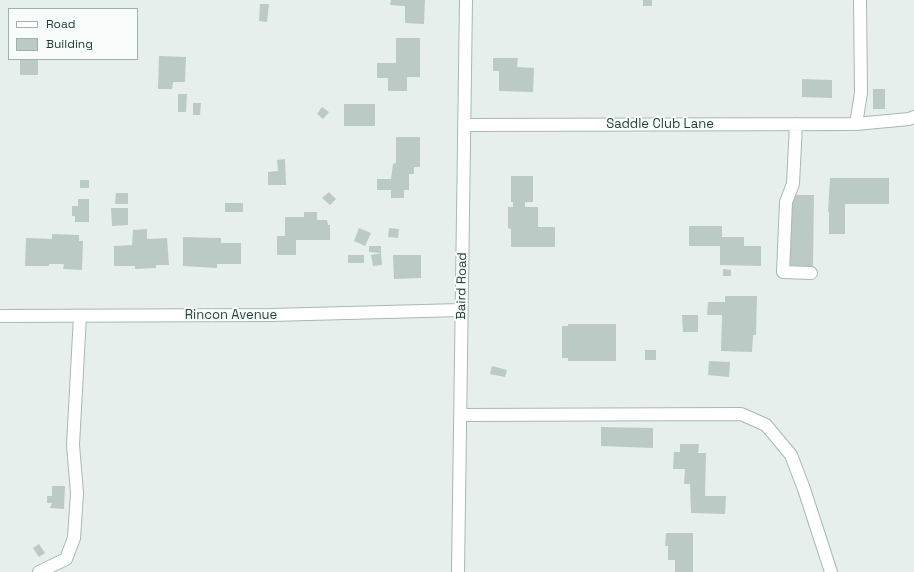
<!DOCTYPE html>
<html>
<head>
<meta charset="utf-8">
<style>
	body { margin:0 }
	#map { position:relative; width:914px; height:572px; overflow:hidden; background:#e6efeb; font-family:"Space Grotesk",sans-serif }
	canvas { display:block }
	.legend { position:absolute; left:8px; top:8px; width:130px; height:52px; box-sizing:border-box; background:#f7fbf9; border:1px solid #a3b1ad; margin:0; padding:5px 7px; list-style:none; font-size:12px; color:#24423a }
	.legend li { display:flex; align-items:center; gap:8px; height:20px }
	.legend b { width:20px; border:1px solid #a3b1ad }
</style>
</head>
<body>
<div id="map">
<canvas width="914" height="572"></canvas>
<ul class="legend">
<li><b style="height:5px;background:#fff"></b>Road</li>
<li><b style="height:11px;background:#bbcac4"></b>Building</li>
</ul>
</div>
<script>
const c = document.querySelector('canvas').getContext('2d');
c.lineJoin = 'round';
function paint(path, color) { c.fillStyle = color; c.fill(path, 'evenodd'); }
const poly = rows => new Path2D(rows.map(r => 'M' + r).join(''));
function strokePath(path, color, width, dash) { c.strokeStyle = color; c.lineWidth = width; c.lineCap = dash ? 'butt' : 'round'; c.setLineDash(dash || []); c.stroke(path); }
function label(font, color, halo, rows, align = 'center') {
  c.font = font + ' "Space Grotesk",sans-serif'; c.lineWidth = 4; c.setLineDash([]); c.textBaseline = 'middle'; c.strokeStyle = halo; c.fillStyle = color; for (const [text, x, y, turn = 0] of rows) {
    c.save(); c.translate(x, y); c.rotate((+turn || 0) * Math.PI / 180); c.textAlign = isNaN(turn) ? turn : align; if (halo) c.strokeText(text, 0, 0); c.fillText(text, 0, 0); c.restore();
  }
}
paint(poly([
	[391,0,425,0,424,24,405,23,405,6,390,5],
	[643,0,652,0,652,6,643,6],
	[260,4,269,4,267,22,259,21],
	[396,38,420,38,420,77,407,77,407,91,388,91,388,78,377,78,377,63,396,63],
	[159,56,186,57,185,82,173,82,172,89,158,89],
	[493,58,518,58,517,67,534,68,533,92,499,91,499,71,493,71],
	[20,59,38,59,38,75,20,75],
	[802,79,832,80,832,98,802,97],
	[873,89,885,89,885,109,873,109],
	[178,94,187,94,186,112,178,112],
	[193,103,201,103,200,115,193,115],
	[344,104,375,104,375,126,344,126],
	[322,107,329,112,323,119,317,114],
	[396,137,420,137,420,167,414,167,414,174,409,174,409,190,404,190,404,198,391,198,391,190,377,190,377,179,391,179,393,164,396,163],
	[285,159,286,185,268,185,268,172,278,171,277,160],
	[511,176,533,176,533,202,525,202,525,207,538,207,538,227,555,227,555,247,511,247,511,229,508,228,508,207,513,207,513,202,511,202],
	[830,178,889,178,889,204,845,204,845,234,829,234,829,212,828,212],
	[80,180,89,180,89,188,80,188],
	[329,192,336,199,330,205,322,198],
	[116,193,128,193,128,204,115,204],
	[790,195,814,195,813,267,789,267],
	[78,199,89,199,89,222,75,222,75,216,72,216,72,206,78,206],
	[225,203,243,203,243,212,225,212],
	[111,208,128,208,128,225,112,226],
	[304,212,317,212,317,220,327,220,328,225,330,225,330,240,296,240,296,255,277,255,277,236,285,236,285,217,304,217],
	[689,226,722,226,722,237,744,237,744,246,761,246,761,266,720,265,720,246,689,246],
	[359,228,371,233,365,246,354,241],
	[389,228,399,229,398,238,388,237],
	[147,229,147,239,167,238,169,265,156,265,156,268,135,269,135,266,114,266,114,246,132,245,133,230],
	[52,234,79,235,79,241,83,241,82,270,63,269,64,264,49,264,49,266,25,266,26,238,52,239],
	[183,237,221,238,221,243,241,243,241,264,217,264,217,268,183,266],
	[369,246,381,246,381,253,369,252],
	[381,253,382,265,373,266,371,255],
	[348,255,364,255,364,263,348,263],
	[393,255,421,255,421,278,394,279],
	[723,269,731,270,731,276,723,276],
	[725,296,757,296,756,335,753,335,752,352,721,351,722,315,707,315,708,302,725,302],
	[682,315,698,315,698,332,683,332],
	[568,324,616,324,616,361,568,361,568,358,562,358,562,326,568,326],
	[645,350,656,350,656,360,645,360],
	[709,361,730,362,729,377,708,375],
	[492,366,507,370,505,377,490,374],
	[601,427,653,428,653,448,601,446],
	[680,444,699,444,698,453,706,453,705,496,726,496,725,514,691,513,690,484,684,484,685,469,673,469,674,452,680,452],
	[52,486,65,486,64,509,50,508,52,503,47,503,47,496,52,496],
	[666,533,693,533,693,572,675,572,675,560,668,560,668,546,665,546],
	[39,544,45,553,39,557,33,548]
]), '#bbcac4');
const minor = poly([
	[796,124,793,184,786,202,783,272,811,273],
	[856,124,861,93,860,0],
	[465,125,856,124,909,119,914,117],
	[0,316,271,315,461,310],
	[460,415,741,414,766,425,791,455,804,489,831,572],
	[39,572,66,559,74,538,77,493,73,445,80,316],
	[458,572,466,0]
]);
strokePath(minor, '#a8b8b2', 14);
strokePath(minor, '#fff', 12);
label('13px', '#24423a', '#f7fbf9', [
	["Saddle Club Lane",660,124],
	["Baird Road",462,286,-89],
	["Rincon Avenue",231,315]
]);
</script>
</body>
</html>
